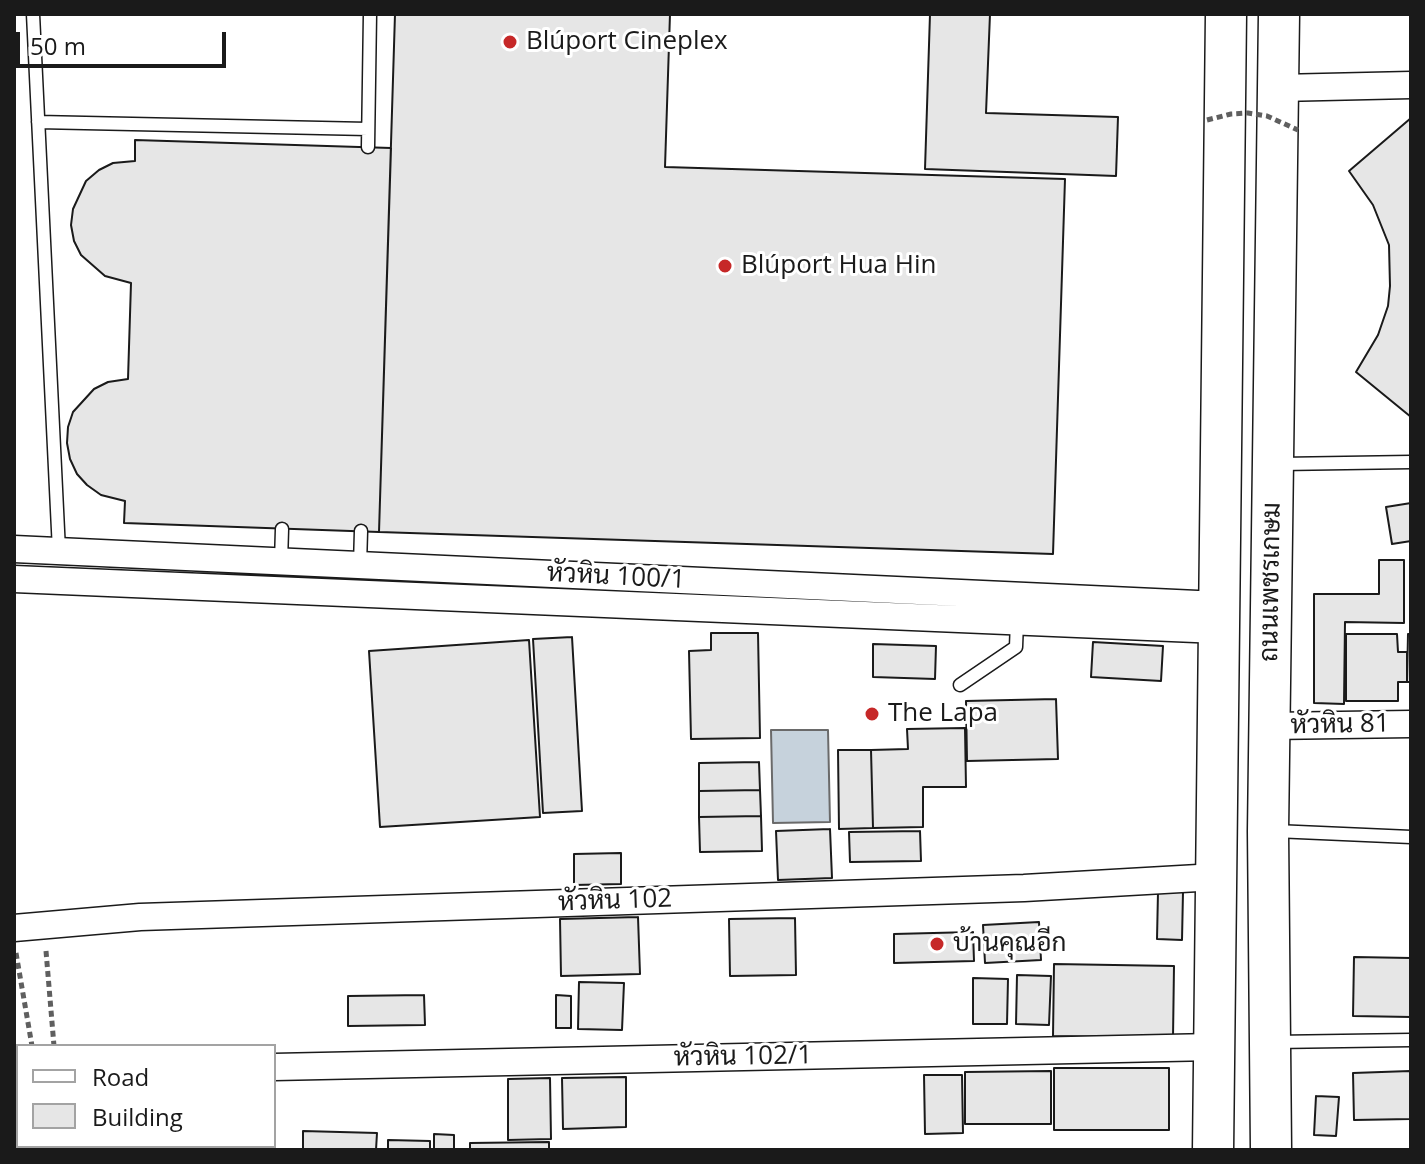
<!DOCTYPE html>
<html>
<head>
<meta charset="utf-8">
<style>
	body { margin:0 }
	#map { position:relative; width:1425px; height:1164px; overflow:hidden; background:#fff; font-family:"Open Sans",sans-serif }
	canvas { display:block }
	.frame { position:absolute; inset:0; border:16px solid #1a1a1a; pointer-events:none }
	.legend { position:absolute; left:16px; top:1044px; width:260px; height:104px; box-sizing:border-box; background:#fff; border:2px solid #a3a3a3; margin:0; padding:10px 14px; list-style:none; font-size:24px; color:#1a1a1a }
	.legend li { display:flex; align-items:center; gap:16px; height:40px }
	.legend b { width:40px; border:2px solid #a3a3a3 }
	.scale { position:absolute; left:16px; top:32px; width:210px; height:36px; box-sizing:border-box; border:4px solid #1a1a1a; border-top:0; padding-left:10px; font-size:24px; line-height:28px; white-space:nowrap; color:#1a1a1a; -webkit-text-stroke:6px #fff; paint-order:stroke }
</style>
</head>
<body>
<div id="map">
<canvas width="1425" height="1164"></canvas>
<div class="frame"></div>
<ul class="legend">
<li><b style="height:10px;background:#fff"></b>Road</li>
<li><b style="height:22px;background:#e6e6e6"></b>Building</li>
</ul>
<div class="scale">50 m</div>
</div>
<script>
const c = document.querySelector('canvas').getContext('2d');
c.lineJoin = 'round';
function paint(path, color) { c.fillStyle = color; c.fill(path, 'evenodd'); }
const poly = rows => new Path2D(rows.map(r => 'M' + r).join(''));
function strokePath(path, color, width, dash) { c.strokeStyle = color; c.lineWidth = width; c.lineCap = dash ? 'butt' : 'round'; c.setLineDash(dash || []); c.stroke(path); }
function label(font, color, halo, rows, align = 'center') {
  c.font = font + ' "Open Sans",Sarabun,sans-serif'; c.lineWidth = 6; c.setLineDash([]); c.textBaseline = 'middle'; c.strokeStyle = halo; c.fillStyle = color; for (const [text, x, y, turn = 0] of rows) {
    c.save(); c.translate(x, y); c.rotate((+turn || 0) * Math.PI / 180); c.textAlign = isNaN(turn) ? turn : align; if (halo) c.strokeText(text, 0, 0); c.fillText(text, 0, 0); c.restore();
  }
}
const water = poly([
	[771,730,828,730,830,822,773,823,771,730]
]);
paint(water, '#c6d2dc');
strokePath(water, '#6a6a6a', 2);
const building = poly([
	[395,14,670,14,665,167,1065,179,1053,554,379,532,395,14],
	[930,14,990,14,986,113,1118,117,1116,176,925,169,930,14],
	[1411,118,1411,417,1356,372,1378,335,1388,306,1390,286,1389,245,1373,205,1349,171,1411,118],
	[135,140,391,148,379,532,124,523,125,501,101,495,87,485,77,474,70,459,67,443,68,427,73,412,94,389,108,382,128,379,131,283,105,276,81,255,74,241,71,225,73,209,86,181,99,170,113,163,135,161,135,140],
	[1411,503,1411,541,1392,544,1386,507,1411,503],
	[1379,560,1404,560,1404,623,1345,622,1344,704,1314,703,1314,594,1379,594,1379,560],
	[711,633,758,633,760,738,691,739,689,651,711,650,711,633],
	[1346,634,1397,634,1398,652,1407,652,1407,682,1398,682,1398,701,1346,701,1346,634],
	[1408,634,1411,634,1411,682,1407,682,1408,634],
	[572,637,582,811,543,813,533,639,572,637],
	[529,640,540,817,380,827,369,651,529,640],
	[1093,642,1163,646,1161,681,1091,677,1093,642],
	[873,644,936,646,935,679,873,677,873,644],
	[1056,699,1058,759,967,761,966,701,1056,699],
	[965,728,966,787,923,787,923,827,873,828,871,750,908,749,907,729,965,728],
	[838,750,871,750,873,828,839,829,838,750],
	[759,762,760,790,699,791,699,763,759,762],
	[760,790,761,816,699,817,699,791,760,790],
	[761,816,762,851,700,852,699,817,761,816],
	[830,829,832,878,778,880,776,831,830,829],
	[920,831,921,861,850,862,849,832,920,831],
	[621,853,621,884,574,885,574,854,621,853],
	[1158,892,1183,892,1182,940,1157,939,1158,892],
	[638,917,640,974,561,976,560,919,638,917],
	[795,918,796,975,730,976,729,919,795,918],
	[1039,922,1041,960,985,963,983,925,1039,922],
	[973,932,974,961,894,963,894,934,973,932],
	[1354,957,1411,958,1411,1017,1353,1016,1354,957],
	[1054,964,1174,966,1173,1038,1053,1036,1054,964],
	[1017,975,1051,976,1049,1025,1016,1024,1017,975],
	[973,978,1008,979,1007,1024,973,1024,973,978],
	[579,982,624,983,622,1030,578,1029,579,982],
	[424,995,425,1025,348,1026,348,996,424,995],
	[556,995,571,996,571,1028,556,1028,556,995],
	[1054,1068,1169,1068,1169,1130,1054,1130,1054,1068],
	[1051,1071,1051,1124,965,1124,965,1072,1051,1071],
	[1410,1071,1411,1119,1354,1120,1353,1073,1410,1071],
	[924,1075,962,1075,963,1133,925,1134,924,1075],
	[626,1077,626,1127,563,1129,562,1078,626,1077],
	[550,1078,551,1139,508,1140,508,1079,550,1078],
	[1316,1096,1339,1097,1336,1136,1314,1135,1316,1096],
	[303,1131,377,1133,376,1150,303,1150,303,1131],
	[434,1134,454,1135,454,1150,434,1150,434,1134],
	[388,1140,430,1141,430,1150,388,1150,388,1140],
	[549,1142,549,1150,470,1150,470,1143,549,1142]
]);
paint(building, '#e6e6e6');
strokePath(building, '#1a1a1a', 2);
const service = poly([
	[33,14,59,551],
	[38,122,368,129],
	[368,147,370,14],
	[1280,464,1411,462],
	[281,562,282,529],
	[360,565,361,531],
	[960,685,1016,647,1017,621],
	[1275,831,1411,837],
	[1274,1042,1411,1040]
]);
const minor = poly([
	[1279,88,1411,85],
	[14,549,1219,605],
	[14,579,1219,630],
	[1269,726,1411,724],
	[14,928,140,917,1024,888,1216,877],
	[274,1067,1213,1047]
]);
const primary = poly([
	[1213,1150,1226,14],
	[1271,1150,1268,831,1279,14]
]);
strokePath(service, '#1a1a1a', 15);
strokePath(minor, '#1a1a1a', 29);
strokePath(primary, '#1a1a1a', 43);
strokePath(poly([
	[46,951,54,1046],
	[16,953,32,1046],
	[37,1146,37,1150],
	[60,1146,60,1150]
]), '#5f5f5f', 5, [6, 4]);
strokePath(service, '#fff', 12);
strokePath(minor, '#fff', 26);
strokePath(primary, '#fff', 40);
strokePath(poly([
	[1207,120,1231,114,1248,113,1267,116,1298,130]
]), '#5f5f5f', 5, [6, 4]);
for (const [x, y, r, color] of [
	[510,42,8,"#c62828"],
	[725,266,8,"#c62828"],
	[872,714,8,"#c62828"],
	[937,944,8,"#c62828"]
]) { const dot = new Path2D(); dot.arc(x, y, r, 0, 2 * Math.PI); c.fillStyle = color; c.fill(dot); strokePath(dot, '#fff', 3); }
label('26px', '#1a1a1a', '#fff', [
	["Blúport Cineplex",526,42],
	["Blúport Hua Hin",741,266],
	["The Lapa",888,714],
	["บ้านคุณอีก",953,944]
], 'left');
label('26px', '#1a1a1a', '#fff', [
	["หัวหิน 100/1",616,577,3],
	["ถนนเพชรเกษม",1271,582,-89],
	["หัวหิน 81",1340,725,-1],
	["หัวหิน 102",615,901,-2],
	["หัวหิน 102/1",743,1057,-1]
]);
</script>
</body>
</html>
